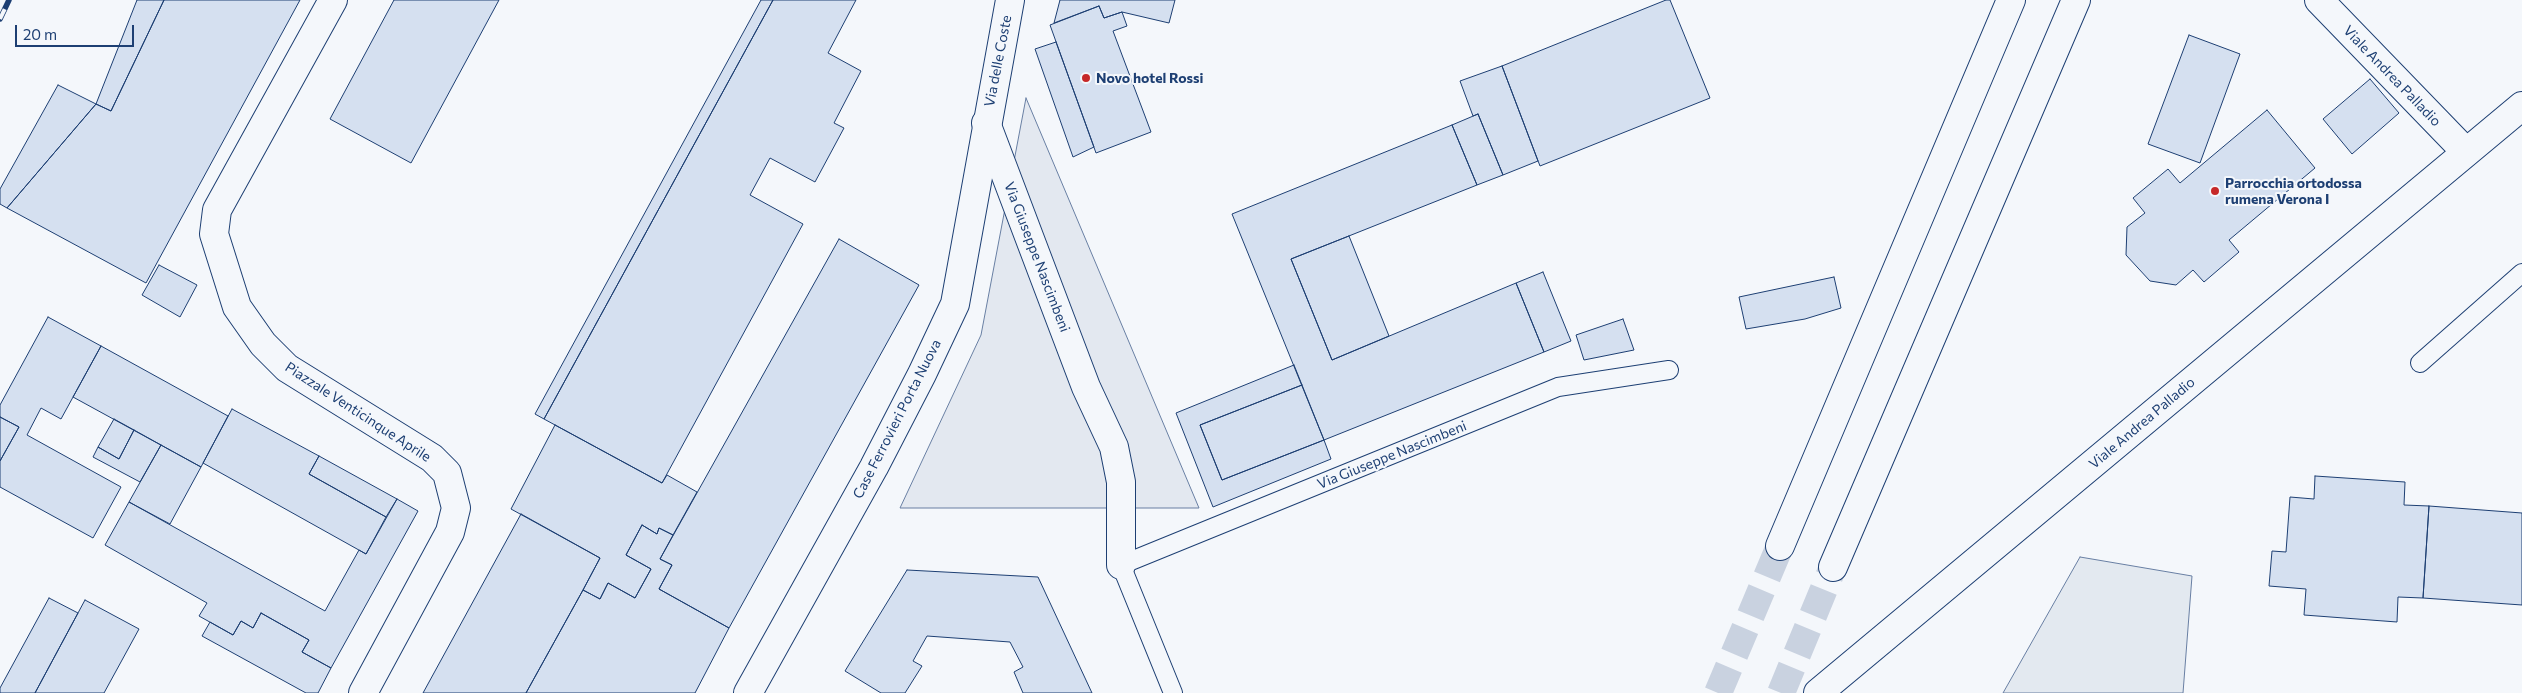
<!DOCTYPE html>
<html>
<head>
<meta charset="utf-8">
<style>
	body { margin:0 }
	#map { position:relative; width:2522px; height:693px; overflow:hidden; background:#f4f7fb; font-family:Commissioner,sans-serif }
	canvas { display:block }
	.scale { position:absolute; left:15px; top:25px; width:119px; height:22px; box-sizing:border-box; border:2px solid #1d3f73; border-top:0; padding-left:6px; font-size:15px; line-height:18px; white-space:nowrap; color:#1d3f73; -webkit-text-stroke:4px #f4f7fb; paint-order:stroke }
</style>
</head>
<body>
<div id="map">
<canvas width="2522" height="693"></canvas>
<div class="scale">20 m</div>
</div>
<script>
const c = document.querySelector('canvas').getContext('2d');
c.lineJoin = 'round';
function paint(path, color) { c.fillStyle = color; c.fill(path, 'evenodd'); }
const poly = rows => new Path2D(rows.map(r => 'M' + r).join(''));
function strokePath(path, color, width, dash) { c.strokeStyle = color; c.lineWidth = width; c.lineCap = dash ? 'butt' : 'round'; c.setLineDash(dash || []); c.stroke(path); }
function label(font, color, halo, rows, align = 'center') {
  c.font = font + ' Commissioner,sans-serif'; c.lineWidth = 4; c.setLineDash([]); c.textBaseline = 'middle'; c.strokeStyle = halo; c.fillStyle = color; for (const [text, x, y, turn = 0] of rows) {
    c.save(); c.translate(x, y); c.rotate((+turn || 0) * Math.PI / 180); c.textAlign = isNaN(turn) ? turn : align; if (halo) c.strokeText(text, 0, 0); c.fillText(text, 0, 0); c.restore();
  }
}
const green = poly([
	[2080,557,2192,576,2183,693,2003,693,2080,557]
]);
paint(green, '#e3e9f0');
strokePath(green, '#687fa3', 1);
const parking = poly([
	[1026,98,1199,508,900,508,981,335,1026,98]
]);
paint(parking, '#e3e8f0');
strokePath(parking, '#687fa3', 1);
const building = poly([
	[137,0,164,0,111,111,96,104,137,0],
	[164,0,300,0,146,283,7,208,96,104,111,111,164,0],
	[394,0,499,0,411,163,330,119,394,0],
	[761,0,773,0,544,419,535,414,761,0],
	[773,0,856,0,828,53,861,71,834,123,844,128,815,182,770,158,750,195,803,224,662,483,544,419,773,0],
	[1060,0,1175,0,1169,23,1122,12,1104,18,1099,6,1054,23,1060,0],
	[1666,0,1670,0,1710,98,1540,166,1502,66,1666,0],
	[1099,6,1104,18,1122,12,1127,26,1113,31,1151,132,1096,153,1050,25,1099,6],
	[2189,35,2240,54,2200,163,2148,144,2189,35],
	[1056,42,1094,147,1073,157,1035,49,1056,42],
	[1502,66,1538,161,1503,175,1478,114,1473,116,1460,81,1502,66],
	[2370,79,2399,113,2352,154,2323,119,2370,79],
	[58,85,96,104,7,208,0,204,0,189,58,85],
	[2267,110,2315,168,2229,240,2239,252,2204,282,2193,270,2176,285,2150,281,2126,255,2127,227,2145,213,2133,198,2168,169,2180,183,2267,110],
	[1478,114,1503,175,1477,185,1452,125,1478,114],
	[1452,125,1477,185,1291,259,1332,360,1516,283,1544,352,1324,440,1232,214,1452,125],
	[1349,236,1389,336,1332,360,1291,259,1349,236],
	[839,239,919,285,729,628,659,589,672,565,660,559,839,239],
	[159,265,197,285,180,317,142,295,159,265],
	[1543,272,1571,341,1544,352,1516,283,1543,272],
	[1834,277,1841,308,1805,319,1746,329,1739,297,1834,277],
	[48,317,101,346,61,419,41,408,27,435,121,487,93,538,0,487,0,461,19,427,0,417,0,405,48,317],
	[1623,319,1634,350,1584,360,1576,335,1623,319],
	[101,346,228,416,201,467,73,397,101,346],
	[1294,365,1302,385,1200,425,1222,480,1324,440,1331,459,1213,507,1176,413,1294,365],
	[1302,385,1324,440,1222,480,1200,425,1302,385],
	[232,409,319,456,309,474,386,517,366,554,203,463,232,409],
	[0,417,19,427,0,461,0,417],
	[114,419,134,430,119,459,98,447,114,419],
	[555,425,662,483,667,475,697,492,673,535,659,528,657,534,642,525,626,555,651,569,635,598,608,583,600,599,583,590,600,558,511,509,555,425],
	[134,430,161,445,140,482,93,457,98,447,119,459,134,430],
	[161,445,201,467,170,524,129,502,161,445],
	[319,456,397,499,386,517,309,474,319,456],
	[2315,476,2405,482,2404,505,2429,506,2423,598,2398,597,2397,622,2304,615,2306,589,2269,586,2272,551,2286,552,2290,497,2314,499,2315,476],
	[397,499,418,511,331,668,302,652,309,640,261,613,253,628,241,621,233,635,199,616,207,603,105,545,129,502,325,611,359,550,366,554,397,499],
	[2429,506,2522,513,2522,605,2423,598,2429,506],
	[521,514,600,558,583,590,526,693,423,693,521,514],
	[642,525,657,534,659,528,673,535,660,559,672,565,659,589,729,628,695,693,526,693,583,590,600,599,608,583,635,598,651,569,626,555,642,525],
	[907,570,1038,577,1092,693,1023,693,1014,672,1023,667,1010,642,927,636,913,661,922,666,905,693,881,693,845,671,907,570],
	[49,598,78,613,35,693,0,693,0,688,49,598],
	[85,600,139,629,104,693,35,693,85,600],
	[261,613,309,640,302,652,331,668,318,693,306,693,202,636,210,622,233,635,241,621,253,628,261,613]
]);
paint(building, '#d5e0f0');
strokePath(building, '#1d3f73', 1);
strokePath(poly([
	[1718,693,1780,546],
	[1781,693,1833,567]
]), '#c9d2e0', 28, [28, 14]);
const service = poly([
	[2420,363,2522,273],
	[1173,693,1121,565,1558,387,1669,370]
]);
const minor = poly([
	[333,0,217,210,214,234,237,307,263,344,287,368,432,458,447,473,456,508,450,532,363,693],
	[2319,0,2466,152],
	[986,123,1086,387,1114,447,1121,482,1121,565]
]);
const tertiary = poly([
	[748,693,874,467,922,374,955,304,1010,0],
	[1818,693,2522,106]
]);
const trunk = poly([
	[1780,546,2011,0],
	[1833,567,2076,0]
]);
strokePath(service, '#1d3f73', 20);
strokePath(minor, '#1d3f73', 30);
strokePath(tertiary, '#1d3f73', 30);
strokePath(trunk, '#1d3f73', 30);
strokePath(service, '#f4f7fb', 18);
strokePath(minor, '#f4f7fb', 28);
strokePath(tertiary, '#f4f7fb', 28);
strokePath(trunk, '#f4f7fb', 28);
const rail = poly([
	[0,19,9,0]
]);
strokePath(rail, '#1d3f73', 5.5);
strokePath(rail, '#f4f7fb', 4, [11]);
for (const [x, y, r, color] of [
	[1086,78,5,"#c62828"],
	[2215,191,5,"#c62828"]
]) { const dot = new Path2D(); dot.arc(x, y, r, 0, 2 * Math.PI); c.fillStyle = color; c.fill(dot); strokePath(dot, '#f4f7fb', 2); }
label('14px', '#1d3f73', '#f4f7fb', [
	["Via delle Coste",998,61,-79],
	["Viale Andrea Palladio",2392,76,46],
	["Via Giuseppe Nascimbeni",1037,257,69],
	["Piazzale Venticinque Aprile",358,412,33],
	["Case Ferrovieri Porta Nuova",897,419,-63],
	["Viale Andrea Palladio",2142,423,-40],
	["Via Giuseppe Nascimbeni",1392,455,-22]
]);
label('bold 14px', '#1d3f73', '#f4f7fb', [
	["Novo hotel Rossi",1096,78],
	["Parrocchia ortodossa",2225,183],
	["rumena Verona I",2225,199]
], 'left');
</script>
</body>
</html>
